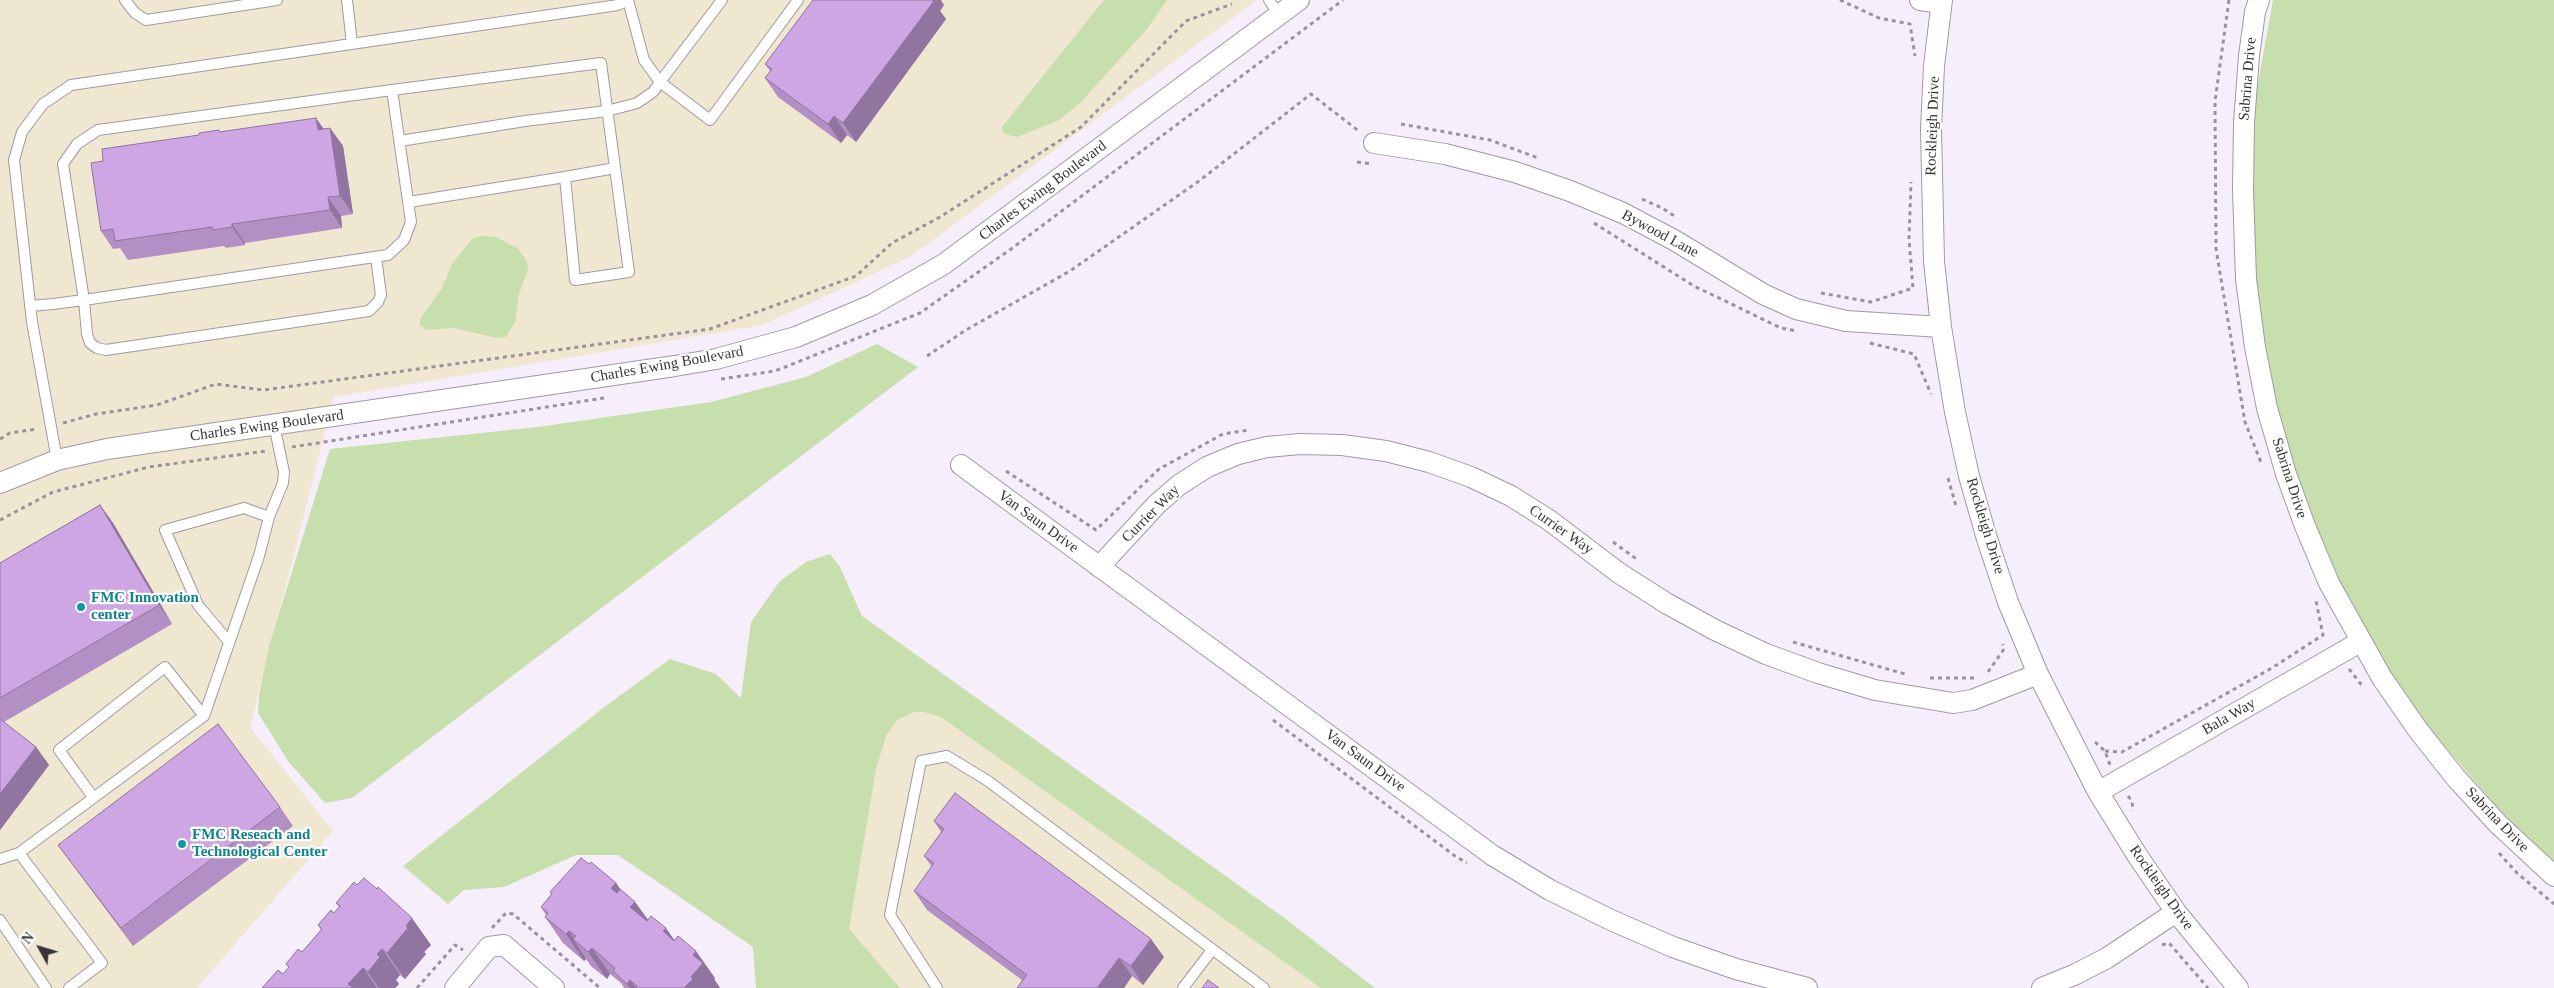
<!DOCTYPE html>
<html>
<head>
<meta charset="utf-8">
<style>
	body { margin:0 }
	#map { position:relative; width:2554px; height:988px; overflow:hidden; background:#f6eefa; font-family:"Times New Roman",serif }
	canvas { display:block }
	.north { position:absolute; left:15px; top:923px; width:50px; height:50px; -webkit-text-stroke:4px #fff; paint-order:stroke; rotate:309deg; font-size:14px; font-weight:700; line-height:20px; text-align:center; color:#373438 }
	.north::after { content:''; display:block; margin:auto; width:18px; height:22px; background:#373438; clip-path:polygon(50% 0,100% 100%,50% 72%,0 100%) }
</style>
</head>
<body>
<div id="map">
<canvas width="2554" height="988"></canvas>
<div class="north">N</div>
</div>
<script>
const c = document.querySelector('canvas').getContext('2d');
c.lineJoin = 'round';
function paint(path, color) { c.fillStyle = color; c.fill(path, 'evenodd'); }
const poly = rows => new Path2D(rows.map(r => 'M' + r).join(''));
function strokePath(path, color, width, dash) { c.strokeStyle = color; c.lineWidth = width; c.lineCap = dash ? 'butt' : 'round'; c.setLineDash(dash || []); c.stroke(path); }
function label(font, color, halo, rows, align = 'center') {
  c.font = font + ' "Times New Roman",serif'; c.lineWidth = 4.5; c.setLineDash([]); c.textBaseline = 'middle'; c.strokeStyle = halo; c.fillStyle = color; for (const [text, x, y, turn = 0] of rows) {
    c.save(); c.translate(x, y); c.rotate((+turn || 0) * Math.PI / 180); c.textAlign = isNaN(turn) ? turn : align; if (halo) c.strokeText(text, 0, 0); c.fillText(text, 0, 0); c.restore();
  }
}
paint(poly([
	[0,0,1257,0,910,257,763,325,334,397,250,727,333,831,197,988,0,988],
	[899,683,1330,988,836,988,826,926]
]), '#f0e7d1');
paint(poly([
	[1104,0,1167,0,1147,29,1079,104,1059,120,1017,137,1004,134,1002,127],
	[2273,0,2554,0,2554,873,2373,663,2274,434,2238,194],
	[481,236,496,237,517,248,527,261,528,270,519,294,515,322,506,337,497,338,453,328,426,330,419,324,422,316,442,288,452,264,472,239],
	[877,344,918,367,352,798,325,803,288,761,258,713,259,696,269,646,330,449,538,427,711,402,806,377],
	[830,554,840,567,862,616,1283,917,1375,988,1321,988,941,717,924,712,914,712,897,720,886,736,876,769,849,929,900,988,756,988,753,947,618,855,576,855,504,887,464,890,448,904,403,866,607,705,670,659,716,674,741,698,751,622,779,582,806,562]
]), '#c7dead');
const service = poly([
	[125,0,135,13,146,20,277,0],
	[347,0,352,44],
	[722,0,660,82,710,120,798,0],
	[1269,0,1279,15],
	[392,90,601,63,629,272,575,280,565,177,409,202],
	[400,141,525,121,607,111,637,103,653,92,660,82,644,60,628,0],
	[565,177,615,168],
	[30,306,53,304,84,300,388,255,404,240,411,222,392,90,98,130,77,144,63,164,84,300,87,334,90,343,97,348,106,350,369,311,378,302,381,295,376,257],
	[57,460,32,322,14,160,22,132,43,104,71,85,618,5,628,0],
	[269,517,283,483,284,472,274,425],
	[93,797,59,750,165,667,204,716],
	[0,859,19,853],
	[0,920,46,988],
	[69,988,102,963,19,853,204,716,259,556,269,517,244,508,165,530,198,605,229,642],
	[937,988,890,915,921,761,947,756,988,781,1264,988],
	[1183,988,1212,950]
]);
const minor = poly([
	[1920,0,1941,3],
	[1942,0,1934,66,1931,129,1934,261,1941,327,1955,412,1969,476,1987,539,2008,602,2038,674,2098,792,2137,855,2176,912,2238,988],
	[2259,0,2255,12,2249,56,2244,123,2243,190,2246,279,2255,347,2267,408,2286,474,2305,526,2329,583,2382,678,2418,730,2456,778,2498,824,2554,876],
	[1374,143,1445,154,1515,172,1570,191,1623,213,1674,240,1763,294,1796,309,1846,321,1941,327],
	[961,465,1492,855,1550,890,1611,920,1673,947,1736,969,1807,988],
	[0,483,57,460,107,449,675,366,716,359,796,337,872,305,944,264,1299,0],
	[1099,567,1157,504,1179,485,1207,467,1238,454,1267,447,1300,444,1342,445,1386,451,1429,462,1471,477,1511,496,1549,520,1619,573,1666,603,1715,630,1766,654,1818,673,1875,690,1953,703,1972,700,2038,674],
	[2098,792,2360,642],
	[455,988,489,947,504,945,554,988],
	[2042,988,2076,974,2107,958,2176,912]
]);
strokePath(service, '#a099a4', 12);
strokePath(minor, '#a099a4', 22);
strokePath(poly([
	[1840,0,1879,18,1910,24,1915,56],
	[2229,0,2215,101,2216,249,2245,422,2262,465],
	[1401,124,1490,140,1538,158],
	[1357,162,1372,164],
	[1642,199,1662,208,1676,217],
	[1594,223,1694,286,1781,328,1797,331],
	[1821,293,1871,302,1913,288,1909,239,1911,182],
	[1870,343,1914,354,1931,394],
	[927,356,966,330,1070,271,1199,181,1311,94,1360,132],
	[721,379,775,371,920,313,1011,249,1343,0],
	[63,423,96,414,157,405,216,384,264,390,710,329,856,276,892,243,940,217,1081,127,1186,21,1232,4],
	[0,439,10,433,37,429],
	[292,447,604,398],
	[1006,471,1096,530,1159,469,1223,434,1249,430],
	[1948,478,1956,506],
	[0,520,53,492,149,467,266,451],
	[1613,542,1638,560],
	[1793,642,1905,674],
	[2349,669,2364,688],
	[1988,672,2004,649,2003,644],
	[1930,678,1974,678],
	[1273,720,1455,856,1467,863],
	[2095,742,2105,751,2110,765],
	[2105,751,2122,752,2272,668,2323,635,2316,601],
	[2128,796,2132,801,2133,811],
	[2499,853,2517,873,2554,904],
	[492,928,506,913,513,914,600,988],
	[2162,945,2169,943,2208,988],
	[417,988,455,945,463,950]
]), '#99949c', 3, [4, 4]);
strokePath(service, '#fff', 10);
strokePath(minor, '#fff', 20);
paint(poly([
	[944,5,940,11,946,19,856,142,847,135,841,143,778,97,765,78,770,71,765,64],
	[330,128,343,146,353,214,341,216,342,228,245,243,245,245,226,248,224,246,128,260,120,248,113,249,101,231,103,161,220,132,324,129],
	[100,505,113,523,172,624,4,722,36,747,49,765,0,830,0,563],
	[280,807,293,826,133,946,58,845],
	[934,821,1164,957,1143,985,1132,976,1124,988,1017,988,1022,980,927,910,914,891,932,867,924,856,941,832],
	[589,864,616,883,620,889,635,902,648,920,675,941,715,978,714,979,720,988,624,988,621,983,610,974,607,979,591,966,586,959,584,961,563,943,545,917,546,915,541,907,551,894,550,892],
	[336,903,431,945,424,952,426,954,405,979,400,975,396,980,399,984,395,988,262,988,283,974,289,968,286,964,302,952,321,930,318,925,334,913,339,907]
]), '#b28fc4');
paint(poly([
	[929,0,941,0,944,5,940,11,946,19,856,142,843,123],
	[834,116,847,135,841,143,828,124],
	[316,118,329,136,318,130],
	[330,128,343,146,353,214,340,196],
	[328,197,341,216,342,228,330,210],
	[232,224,245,243,245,245,232,227],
	[100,505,113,523,172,624,159,605],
	[36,747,49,765,0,830,0,794],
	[616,883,632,906,635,902,654,928,649,933,611,888],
	[412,918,431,945,424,952,426,954,405,979,387,953,406,926],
	[666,928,684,954,663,931],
	[569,931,579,944,573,939,586,959,584,961,566,934],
	[1151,939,1164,957,1143,985,1131,966],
	[592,948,610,974,607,979,588,952],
	[382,949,400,975,396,980,399,984,395,988,379,988,368,972,377,954],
	[696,951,715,978,714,979,720,988,684,988,691,977,693,955],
	[1119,958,1132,976,1124,988,1097,988],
	[363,968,377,988,351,988,348,984],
	[630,980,636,988,630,988,627,984]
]), '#9174a0');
const building = poly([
	[813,0,932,0,934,1,843,123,834,116,828,124,765,78,772,69,765,64,813,0],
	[316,118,318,130,330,128,340,196,328,197,330,210,232,224,232,227,213,230,212,227,115,241,113,229,101,231,91,163,103,161,102,149,199,135,199,133,219,130,219,132,316,118],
	[100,505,159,605,0,698,0,563,100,505],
	[0,719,36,747,0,794,0,719],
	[218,724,280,807,121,928,58,845,218,724],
	[955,793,1151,939,1131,966,1119,958,1097,988,1017,988,1027,975,914,891,934,863,924,856,944,829,934,821,955,793],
	[581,858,589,864,591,862,616,883,611,888,617,893,620,889,635,902,630,907,647,921,651,916,666,928,663,931,674,941,678,936,696,951,693,955,703,963,691,977,693,979,684,988,636,988,637,986,630,980,627,984,613,971,615,968,592,948,588,952,573,939,576,936,569,931,566,934,545,917,548,913,541,907,552,894,550,892,581,858],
	[364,878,377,889,378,887,412,918,406,926,408,928,387,953,382,949,377,954,380,957,368,972,363,968,348,984,353,988,262,988,278,970,283,974,289,967,286,964,298,949,302,952,322,929,318,925,331,910,334,913,340,906,336,903,354,882,357,885,364,878],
	[1208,980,1219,988,1202,988,1208,980]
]);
paint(building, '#cfa6e4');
strokePath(building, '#9174a0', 1);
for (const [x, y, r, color] of [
	[81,607,5,"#0f9aa8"],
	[182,844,5,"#0f9aa8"]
]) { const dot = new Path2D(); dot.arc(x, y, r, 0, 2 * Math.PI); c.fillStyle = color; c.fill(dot); strokePath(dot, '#fff', 2); }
label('15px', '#373438', '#fff', [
	["Sabrina Drive",2248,79,-85],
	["Rockleigh Drive",1933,126,-88],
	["Charles Ewing Boulevard",1043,191,-37],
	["Bywood Lane",1660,234,28],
	["Charles Ewing Boulevard",667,365,-10],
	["Charles Ewing Boulevard",267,426,-8],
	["Sabrina Drive",2289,478,72],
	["Currier Way",1151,514,-45],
	["Van Saun Drive",1038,522,36],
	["Rockleigh Drive",1985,526,73],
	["Currier Way",1561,530,35],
	["Bala Way",2229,717,-30],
	["Van Saun Drive",1365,761,36],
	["Sabrina Drive",2497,820,46],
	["Rockleigh Drive",2161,888,55]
]);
label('bold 15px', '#0d838f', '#fff', [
	["FMC Innovation",91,598],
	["center",91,615],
	["FMC Reseach and",192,835],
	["Technological Center",192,852]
], 'left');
</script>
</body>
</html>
